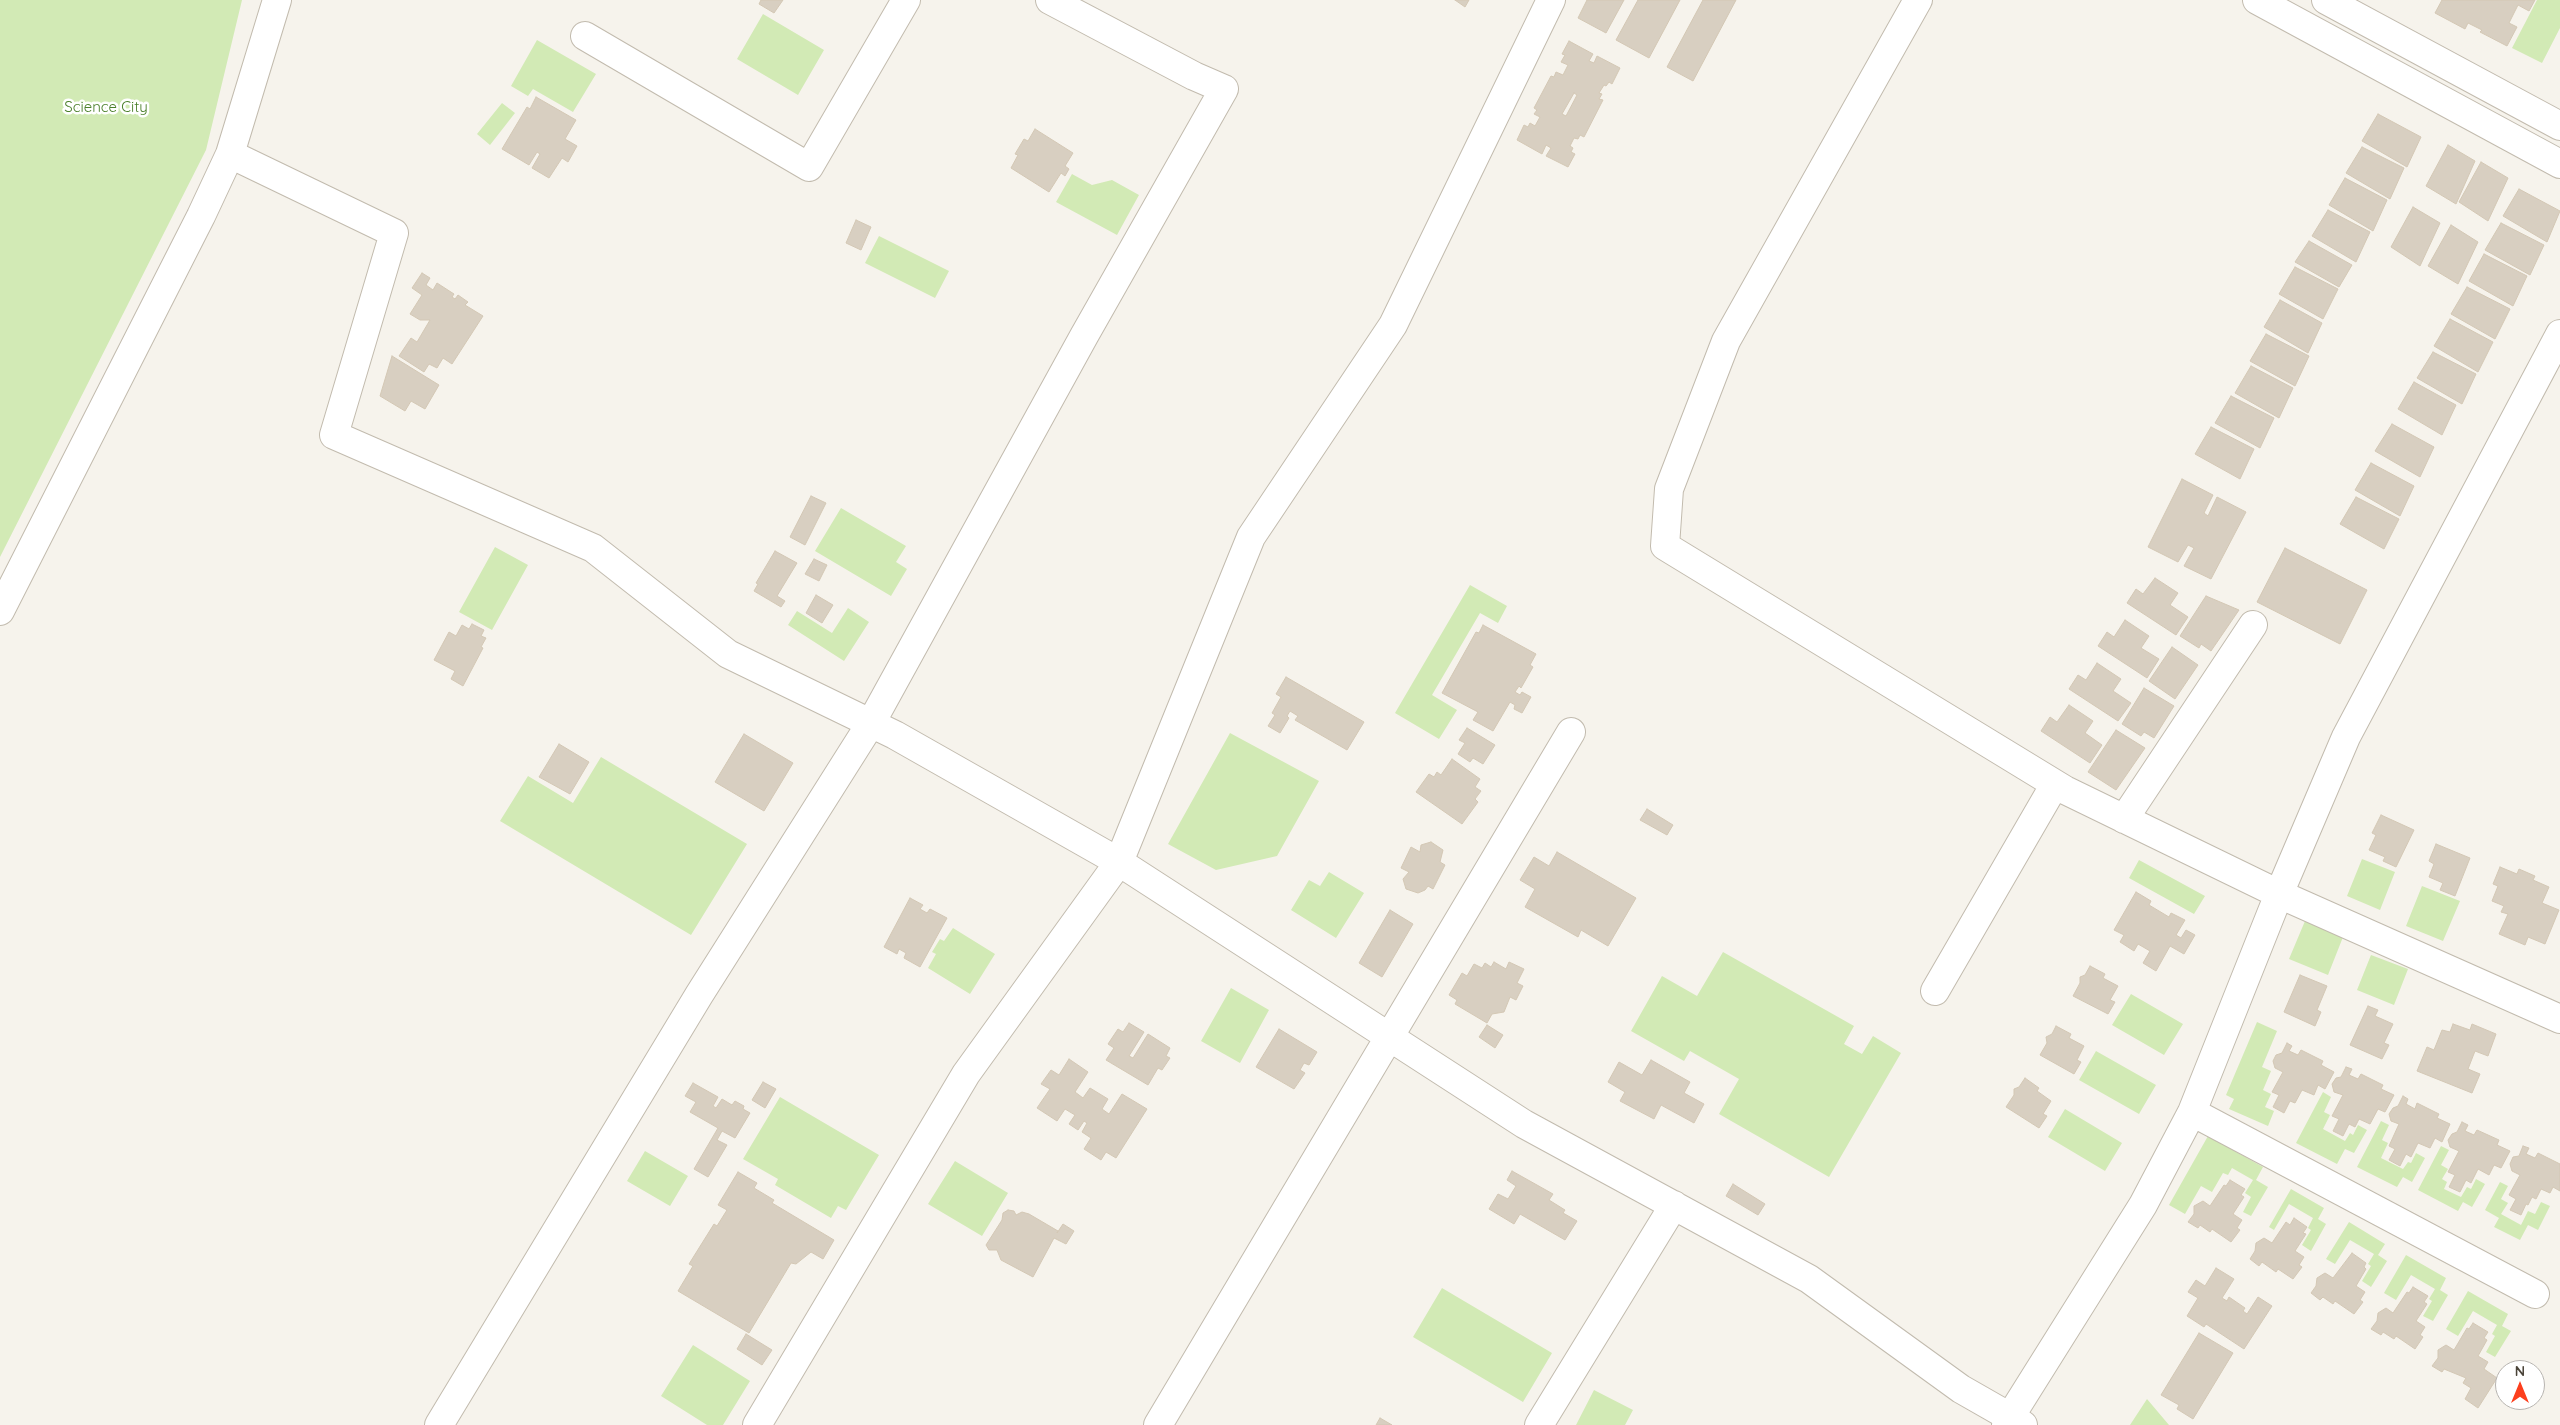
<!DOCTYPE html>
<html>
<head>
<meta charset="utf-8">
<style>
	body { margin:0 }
	#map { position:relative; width:2560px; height:1425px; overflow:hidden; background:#f6f3ec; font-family:Quicksand,sans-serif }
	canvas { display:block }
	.north { position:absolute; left:2495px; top:1360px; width:50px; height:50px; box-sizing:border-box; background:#fff; border:1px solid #b7b4b0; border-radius:50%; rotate:0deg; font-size:14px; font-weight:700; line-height:20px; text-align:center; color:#4b4439 }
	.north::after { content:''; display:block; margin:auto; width:18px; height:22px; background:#fc3f1d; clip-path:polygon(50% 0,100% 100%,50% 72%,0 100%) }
</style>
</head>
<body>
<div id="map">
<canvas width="2560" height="1425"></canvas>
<div class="north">N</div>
</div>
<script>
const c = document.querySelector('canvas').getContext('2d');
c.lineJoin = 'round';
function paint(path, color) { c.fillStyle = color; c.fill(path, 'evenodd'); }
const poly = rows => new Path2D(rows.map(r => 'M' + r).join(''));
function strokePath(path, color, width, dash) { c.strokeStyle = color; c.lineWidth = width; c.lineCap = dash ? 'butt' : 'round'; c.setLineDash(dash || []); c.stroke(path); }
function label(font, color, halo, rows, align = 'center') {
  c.font = font + ' Quicksand,sans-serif'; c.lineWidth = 5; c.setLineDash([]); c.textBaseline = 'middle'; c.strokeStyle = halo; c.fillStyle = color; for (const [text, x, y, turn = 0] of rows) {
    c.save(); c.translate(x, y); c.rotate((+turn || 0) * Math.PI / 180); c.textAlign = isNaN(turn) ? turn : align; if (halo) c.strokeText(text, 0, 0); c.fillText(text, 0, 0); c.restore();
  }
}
paint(poly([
	[0,0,242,0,206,150,0,557],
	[2537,0,2560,0,2560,28,2542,63,2512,48],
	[763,14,824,50,798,95,737,59],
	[537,40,596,74,573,112,533,89,528,96,511,86],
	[502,103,515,113,490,145,477,134],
	[1072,174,1092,185,1112,180,1139,195,1117,235,1056,202],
	[879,236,949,271,935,298,865,263],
	[841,508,906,546,896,562,907,569,891,596,815,551],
	[495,547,528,565,492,630,459,612],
	[1470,585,1507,606,1498,623,1480,613,1432,695,1457,710,1439,739,1395,713],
	[848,608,869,622,844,661,788,625,797,611,832,633],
	[1230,733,1319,781,1277,856,1216,870,1168,844],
	[601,757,747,844,691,935,500,821,528,776,573,803],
	[2362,859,2395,872,2380,910,2347,896],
	[2139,860,2205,896,2194,914,2129,878],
	[1329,872,1364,893,1336,938,1291,910,1309,880,1320,886],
	[2422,886,2460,901,2443,941,2406,926],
	[2305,921,2343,937,2328,975,2289,959],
	[953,928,995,954,970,994,928,968,936,954,932,952,940,939,944,941],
	[1723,952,1854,1026,1844,1044,1862,1054,1873,1036,1901,1053,1829,1177,1719,1114,1739,1079,1690,1051,1684,1061,1631,1031,1662,976,1697,996],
	[2371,955,2408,969,2394,1005,2357,990],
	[1231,988,1269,1010,1240,1063,1201,1041],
	[2131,994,2183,1024,2164,1055,2112,1025],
	[2257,1022,2277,1031,2262,1067,2271,1071,2263,1090,2271,1094,2265,1107,2274,1111,2268,1126,2229,1109,2234,1099,2226,1095],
	[2096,1051,2156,1085,2139,1114,2079,1080],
	[2323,1092,2331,1097,2324,1112,2330,1115,2323,1129,2345,1141,2350,1133,2353,1135,2358,1125,2367,1130,2354,1153,2345,1149,2337,1164,2296,1143],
	[780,1097,879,1155,846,1210,838,1206,831,1218,775,1185,778,1179,743,1159],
	[2065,1109,2122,1143,2105,1171,2048,1137],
	[2381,1121,2389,1125,2382,1140,2388,1143,2381,1158,2403,1169,2408,1162,2411,1163,2416,1153,2425,1158,2412,1182,2403,1177,2397,1187,2357,1167],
	[2208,1136,2263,1167,2256,1180,2268,1187,2251,1216,2243,1212,2251,1197,2245,1193,2253,1180,2232,1168,2228,1175,2223,1173,2212,1192,2201,1186,2185,1214,2169,1205],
	[2441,1146,2449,1150,2441,1165,2448,1169,2442,1179,2447,1182,2444,1189,2461,1197,2467,1187,2471,1189,2476,1179,2485,1184,2472,1207,2463,1202,2458,1211,2418,1190],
	[645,1151,688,1176,670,1206,627,1181],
	[955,1161,1008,1193,982,1236,928,1204],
	[2500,1182,2508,1186,2501,1199,2508,1203,2501,1214,2521,1225,2528,1211,2535,1214,2541,1202,2550,1206,2538,1230,2528,1225,2520,1240,2494,1227,2499,1218,2485,1210],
	[2291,1189,2324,1208,2318,1219,2326,1224,2311,1251,2302,1245,2311,1230,2308,1228,2313,1218,2289,1204,2274,1230,2269,1227],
	[2349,1222,2385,1244,2378,1255,2387,1261,2371,1287,2362,1281,2371,1266,2368,1264,2374,1254,2350,1240,2335,1264,2326,1259],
	[2406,1255,2446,1278,2440,1290,2448,1295,2433,1321,2423,1316,2432,1301,2429,1299,2435,1289,2411,1275,2396,1300,2384,1293],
	[1442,1288,1552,1353,1523,1402,1413,1337],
	[2468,1291,2508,1314,2502,1326,2511,1331,2495,1357,2486,1352,2495,1336,2492,1334,2497,1325,2473,1311,2458,1336,2446,1329],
	[693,1345,750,1381,723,1425,707,1425,661,1396],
	[1594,1390,1633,1410,1625,1425,1576,1425],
	[2147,1399,2169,1425,2130,1425]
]), '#d2eab5');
const building = poly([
	[761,0,783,0,774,13,759,4,761,0],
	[1455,0,1469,0,1465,7,1455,0],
	[1587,0,1624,0,1606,33,1578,18,1587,0],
	[1638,0,1680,0,1649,58,1616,40,1638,0],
	[1703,0,1736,0,1693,81,1667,67,1703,0],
	[2442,0,2535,0,2529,11,2518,5,2509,23,2517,27,2507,46,2480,32,2482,30,2468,23,2465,29,2435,13,2442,0],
	[1569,41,1593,54,1589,61,1594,63,1597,56,1620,68,1612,84,1609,82,1606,86,1604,85,1599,93,1602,94,1599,99,1603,100,1584,137,1580,135,1578,139,1574,138,1570,146,1573,148,1571,152,1575,154,1568,167,1546,156,1551,148,1546,145,1542,154,1517,140,1524,125,1528,127,1530,123,1535,126,1540,117,1534,114,1537,110,1534,108,1551,76,1554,77,1556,72,1563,75,1568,65,1561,62,1565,55,1562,54,1569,41],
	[1574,93,1577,95,1566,116,1562,114,1574,93],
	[536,97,576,120,565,139,577,146,568,162,562,158,549,178,532,168,540,154,537,152,529,165,502,149,527,107,530,109,536,97],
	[2378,114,2421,137,2407,167,2362,141,2378,114],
	[1035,129,1073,153,1065,166,1069,169,1065,176,1061,173,1049,192,1011,168,1018,155,1015,154,1024,139,1028,141,1035,129],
	[2448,145,2475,161,2456,204,2426,186,2448,145],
	[2362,147,2404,168,2390,199,2346,173,2362,147],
	[2481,162,2508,178,2488,221,2459,202,2481,162],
	[2345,178,2387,200,2373,231,2329,205,2345,178],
	[2519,189,2560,211,2547,242,2503,216,2519,189],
	[2413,207,2440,223,2420,266,2391,247,2413,207],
	[2328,210,2370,232,2356,262,2312,236,2328,210],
	[856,220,871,227,861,250,846,243,856,220],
	[2501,223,2544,245,2530,275,2485,250,2501,223],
	[2451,225,2478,242,2458,284,2428,266,2451,225],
	[2309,241,2352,265,2339,287,2295,262,2309,241],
	[2484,254,2527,276,2513,306,2469,281,2484,254],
	[2295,267,2338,289,2323,319,2279,294,2295,267],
	[422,273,430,278,426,285,433,290,437,283,454,294,452,297,455,299,458,295,468,302,465,305,483,316,452,364,443,358,437,368,429,364,424,372,399,356,411,338,417,342,430,320,420,320,410,314,422,295,412,288,422,273],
	[2467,287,2510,309,2495,339,2451,314,2467,287],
	[2280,300,2322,323,2308,353,2264,327,2280,300],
	[2450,319,2493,342,2478,372,2434,346,2450,319],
	[2266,334,2309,356,2295,386,2250,361,2266,334],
	[2433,352,2476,374,2462,404,2417,378,2433,352],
	[392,356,439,385,425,409,411,401,405,411,380,396,392,356],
	[2251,366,2293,388,2279,418,2235,393,2251,366],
	[2414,382,2456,405,2442,435,2398,409,2414,382],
	[2231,396,2274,418,2260,448,2215,423,2231,396],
	[2392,424,2434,447,2420,477,2375,451,2392,424],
	[2211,427,2254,449,2240,479,2195,454,2211,427],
	[2371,463,2414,486,2400,516,2355,490,2371,463],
	[2182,479,2213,495,2204,513,2208,516,2217,497,2246,512,2211,579,2184,566,2194,548,2188,545,2178,562,2148,547,2182,479],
	[811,496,826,503,805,545,790,537,811,496],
	[2356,497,2399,519,2384,549,2340,524,2356,497],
	[2285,548,2367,590,2340,644,2257,602,2285,548],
	[775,551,797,563,777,596,785,601,781,607,754,591,758,584,756,583,775,551],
	[814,559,827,565,819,581,805,574,814,559],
	[2155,578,2178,593,2170,605,2188,617,2176,635,2127,603,2136,589,2143,594,2155,578],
	[816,595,833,605,822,623,806,613,816,595],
	[2206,596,2239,610,2211,651,2201,644,2199,648,2180,636,2206,596],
	[2125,620,2149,636,2141,648,2159,659,2147,678,2098,646,2107,632,2114,637,2125,620],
	[472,624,484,630,481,636,486,638,481,647,483,648,463,686,451,679,455,671,434,660,449,632,456,636,462,625,469,629,472,624],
	[1483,625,1536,654,1530,665,1533,667,1521,688,1519,686,1515,692,1520,695,1522,692,1531,697,1522,713,1514,709,1515,705,1510,702,1493,731,1473,720,1478,712,1442,693,1476,632,1479,633,1483,625],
	[2172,647,2198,665,2175,699,2149,681,2172,647],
	[2097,663,2121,679,2113,691,2131,703,2118,721,2069,689,2078,675,2086,680,2097,663],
	[1286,677,1364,722,1347,750,1295,720,1298,716,1290,711,1287,716,1289,718,1280,733,1268,726,1275,715,1272,713,1281,697,1276,694,1286,677],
	[2144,688,2174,706,2154,738,2144,732,2141,736,2122,724,2144,688],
	[2069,705,2093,721,2085,733,2102,745,2090,763,2041,731,2050,717,2057,722,2069,705],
	[1467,728,1495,745,1483,764,1473,758,1470,762,1458,754,1465,743,1459,740,1467,728],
	[2116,730,2145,748,2116,790,2088,772,2116,730],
	[744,734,793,763,764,811,715,782,744,734],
	[559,744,589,762,570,794,539,777,559,744],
	[1452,759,1480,779,1475,787,1481,791,1475,799,1478,802,1462,824,1416,792,1429,774,1434,777,1437,772,1441,775,1452,759],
	[1647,809,1673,825,1667,835,1640,820,1647,809],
	[2381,815,2414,830,2396,867,2383,861,2385,857,2369,850,2376,835,2372,833,2381,815],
	[1431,842,1443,850,1440,862,1445,865,1433,889,1428,886,1425,890,1418,893,1406,889,1403,879,1409,872,1401,868,1411,847,1420,852,1421,845,1431,842],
	[2436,844,2470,858,2455,896,2440,890,2443,883,2429,877,2434,864,2429,861,2436,844],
	[1557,852,1636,898,1608,946,1581,930,1578,937,1525,907,1535,889,1520,880,1534,857,1549,866,1557,852],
	[2500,867,2517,874,2519,869,2535,876,2533,880,2549,887,2542,903,2559,910,2545,944,2528,937,2525,945,2499,934,2508,914,2501,912,2504,906,2492,901,2498,886,2493,884,2500,867],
	[2136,892,2151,901,2149,905,2169,917,2171,913,2185,920,2176,935,2181,938,2186,930,2195,935,2184,954,2170,946,2156,971,2143,963,2150,951,2138,944,2134,951,2120,942,2124,935,2114,930,2136,892],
	[910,898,923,905,920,909,927,913,930,909,947,918,920,967,904,958,906,953,899,949,897,954,884,947,910,898],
	[1390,910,1413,924,1382,977,1359,963,1390,910],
	[1494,962,1506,969,1509,962,1524,969,1517,983,1523,986,1516,1000,1510,997,1504,1012,1492,1014,1487,1023,1455,1004,1457,1000,1449,995,1462,973,1467,976,1474,964,1482,968,1485,963,1491,967,1494,962],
	[2090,966,2105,974,2103,978,2118,986,2110,1000,2115,1002,2108,1014,2073,996,2080,983,2080,977,2085,975,2090,966],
	[2300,975,2327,986,2317,1010,2321,1012,2315,1026,2284,1012,2300,975],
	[2368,1006,2378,1010,2375,1016,2393,1024,2384,1043,2389,1045,2382,1059,2350,1045,2368,1006],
	[1129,1023,1144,1032,1129,1056,1133,1058,1148,1034,1170,1048,1166,1056,1170,1058,1162,1070,1158,1068,1148,1085,1106,1060,1114,1048,1108,1044,1118,1029,1123,1032,1129,1023],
	[2453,1024,2470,1030,2472,1024,2496,1034,2488,1056,2475,1051,2468,1069,2480,1074,2472,1093,2417,1071,2427,1047,2434,1050,2442,1030,2450,1032,2453,1024],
	[1487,1025,1503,1035,1495,1048,1479,1037,1487,1025],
	[2056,1026,2071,1034,2069,1038,2084,1046,2077,1060,2081,1062,2074,1074,2040,1055,2047,1043,2046,1037,2052,1034,2056,1026],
	[1279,1029,1317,1052,1309,1065,1304,1063,1300,1070,1305,1073,1294,1089,1256,1067,1279,1029],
	[2287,1043,2292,1046,2289,1051,2298,1055,2301,1050,2323,1061,2321,1065,2334,1072,2325,1089,2318,1085,2314,1095,2302,1090,2295,1103,2290,1101,2284,1113,2273,1107,2279,1095,2272,1092,2283,1072,2275,1068,2273,1061,2276,1055,2282,1053,2287,1043],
	[1069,1059,1088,1072,1075,1092,1083,1098,1090,1088,1108,1099,1102,1109,1109,1114,1122,1094,1147,1109,1116,1158,1106,1152,1101,1160,1084,1149,1091,1138,1082,1132,1087,1123,1084,1121,1078,1130,1069,1124,1075,1115,1065,1109,1057,1121,1037,1108,1050,1089,1041,1084,1051,1070,1059,1075,1069,1059],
	[1651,1060,1690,1082,1684,1093,1704,1104,1694,1123,1661,1105,1654,1119,1620,1101,1625,1092,1608,1082,1619,1062,1642,1075,1651,1060],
	[2346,1067,2352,1069,2349,1075,2358,1079,2361,1074,2383,1085,2381,1089,2394,1095,2385,1112,2378,1109,2370,1124,2359,1119,2355,1127,2349,1124,2343,1136,2333,1131,2339,1119,2332,1116,2343,1095,2334,1092,2332,1084,2336,1078,2341,1077,2346,1067],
	[2025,1078,2039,1088,2037,1091,2051,1101,2043,1114,2047,1116,2039,1128,2006,1107,2014,1095,2014,1089,2019,1087,2025,1078],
	[763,1082,776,1089,765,1108,752,1100,763,1082],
	[693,1083,718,1097,713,1106,716,1108,722,1099,732,1105,735,1101,744,1106,743,1109,750,1113,735,1138,722,1131,717,1140,727,1145,708,1177,694,1169,718,1128,690,1112,696,1102,685,1096,693,1083],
	[2403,1096,2408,1099,2406,1104,2415,1109,2417,1103,2439,1114,2437,1118,2450,1124,2442,1142,2435,1138,2430,1148,2418,1143,2411,1157,2406,1154,2400,1166,2389,1160,2395,1149,2389,1146,2399,1124,2391,1121,2389,1114,2393,1108,2398,1106,2403,1096],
	[2462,1122,2468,1125,2465,1131,2474,1135,2477,1130,2499,1140,2497,1145,2510,1151,2501,1168,2494,1165,2489,1175,2478,1169,2471,1183,2466,1180,2460,1192,2449,1187,2455,1175,2448,1172,2459,1151,2450,1147,2448,1140,2452,1134,2457,1132,2462,1122],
	[2523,1146,2529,1148,2526,1154,2535,1158,2538,1153,2560,1164,2560,1191,2553,1187,2550,1193,2541,1189,2536,1199,2532,1197,2528,1205,2526,1204,2521,1215,2510,1210,2516,1199,2509,1195,2520,1175,2512,1171,2510,1164,2513,1157,2519,1156,2523,1146],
	[1512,1171,1553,1194,1549,1200,1565,1210,1563,1213,1577,1221,1565,1240,1520,1214,1514,1224,1489,1209,1498,1194,1508,1199,1516,1186,1507,1180,1512,1171],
	[738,1172,757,1183,754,1188,774,1200,772,1203,834,1240,823,1259,811,1252,796,1264,791,1263,749,1333,678,1291,693,1266,689,1264,714,1224,717,1226,727,1210,718,1205,738,1172],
	[2230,1180,2245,1189,2241,1195,2244,1197,2233,1214,2242,1220,2237,1228,2240,1230,2231,1242,2212,1229,2210,1232,2200,1225,2198,1228,2188,1222,2194,1214,2194,1206,2203,1201,2210,1206,2224,1185,2226,1186,2230,1180],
	[1733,1184,1765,1204,1758,1215,1726,1196,1733,1184],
	[1008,1210,1014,1211,1016,1215,1022,1212,1029,1214,1058,1231,1057,1233,1063,1224,1074,1231,1066,1244,1054,1238,1033,1277,1001,1260,997,1250,989,1250,986,1245,1002,1220,1003,1213,1008,1210],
	[2294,1218,2307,1227,2303,1233,2306,1234,2295,1251,2304,1257,2299,1265,2302,1267,2293,1279,2278,1269,2276,1272,2262,1262,2259,1266,2250,1259,2255,1251,2256,1243,2264,1238,2272,1243,2286,1222,2290,1225,2294,1218],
	[2352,1253,2366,1263,2364,1267,2366,1269,2356,1286,2365,1292,2360,1300,2363,1302,2354,1314,2335,1301,2333,1304,2323,1297,2320,1300,2311,1293,2316,1286,2317,1278,2325,1273,2333,1278,2352,1253],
	[2216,1268,2234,1279,2222,1298,2227,1301,2229,1297,2245,1308,2243,1311,2247,1314,2258,1297,2272,1306,2244,1349,2206,1324,2204,1327,2187,1316,2198,1298,2188,1292,2196,1280,2205,1286,2216,1268],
	[2413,1287,2428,1296,2424,1302,2427,1304,2416,1321,2425,1327,2420,1335,2423,1337,2415,1349,2396,1336,2394,1339,2383,1332,2381,1335,2371,1329,2377,1321,2378,1313,2386,1308,2393,1313,2407,1292,2409,1293,2413,1287],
	[2473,1323,2488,1332,2484,1338,2487,1340,2478,1356,2488,1362,2484,1369,2497,1378,2478,1408,2465,1399,2471,1388,2463,1383,2466,1378,2444,1369,2442,1372,2432,1366,2438,1358,2438,1350,2446,1345,2454,1350,2467,1328,2469,1329,2473,1323],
	[2199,1333,2233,1353,2193,1419,2177,1409,2179,1405,2161,1395,2199,1333],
	[746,1334,772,1350,762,1365,737,1349,746,1334],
	[1380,1418,1392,1425,1376,1425,1380,1418]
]);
paint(building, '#d8cfc1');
strokePath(building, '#d3c7b4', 1);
const minor = poly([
	[277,0,230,154,394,233,334,435,593,548,728,654,895,735,1119,862,1524,1124,1809,1279,1961,1389,2010,1417,2006,1425],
	[1918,0,1726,341,1669,489,1665,546,2065,790,2279,894,2560,1019],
	[2257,0,2560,164],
	[2326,0,2560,126],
	[585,36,809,167,906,0],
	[0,611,201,216,230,154],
	[2124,819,2253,625],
	[1935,991,2055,784],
	[2192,1112,2535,1294],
	[439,1425,699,995,871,723,1084,336,1224,89,1194,76,1050,0],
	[757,1425,966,1074,1119,862,1251,537,1393,325,1551,0],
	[1158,1425,1571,732],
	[1539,1425,1674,1205],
	[2023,1425,2010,1417,2143,1205,2192,1112,2279,894,2346,737,2560,334]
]);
strokePath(minor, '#c2bbae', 30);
strokePath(minor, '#fff', 28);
label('15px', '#4a7f2a', '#fff', [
	["Science City",106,107]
]);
</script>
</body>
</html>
